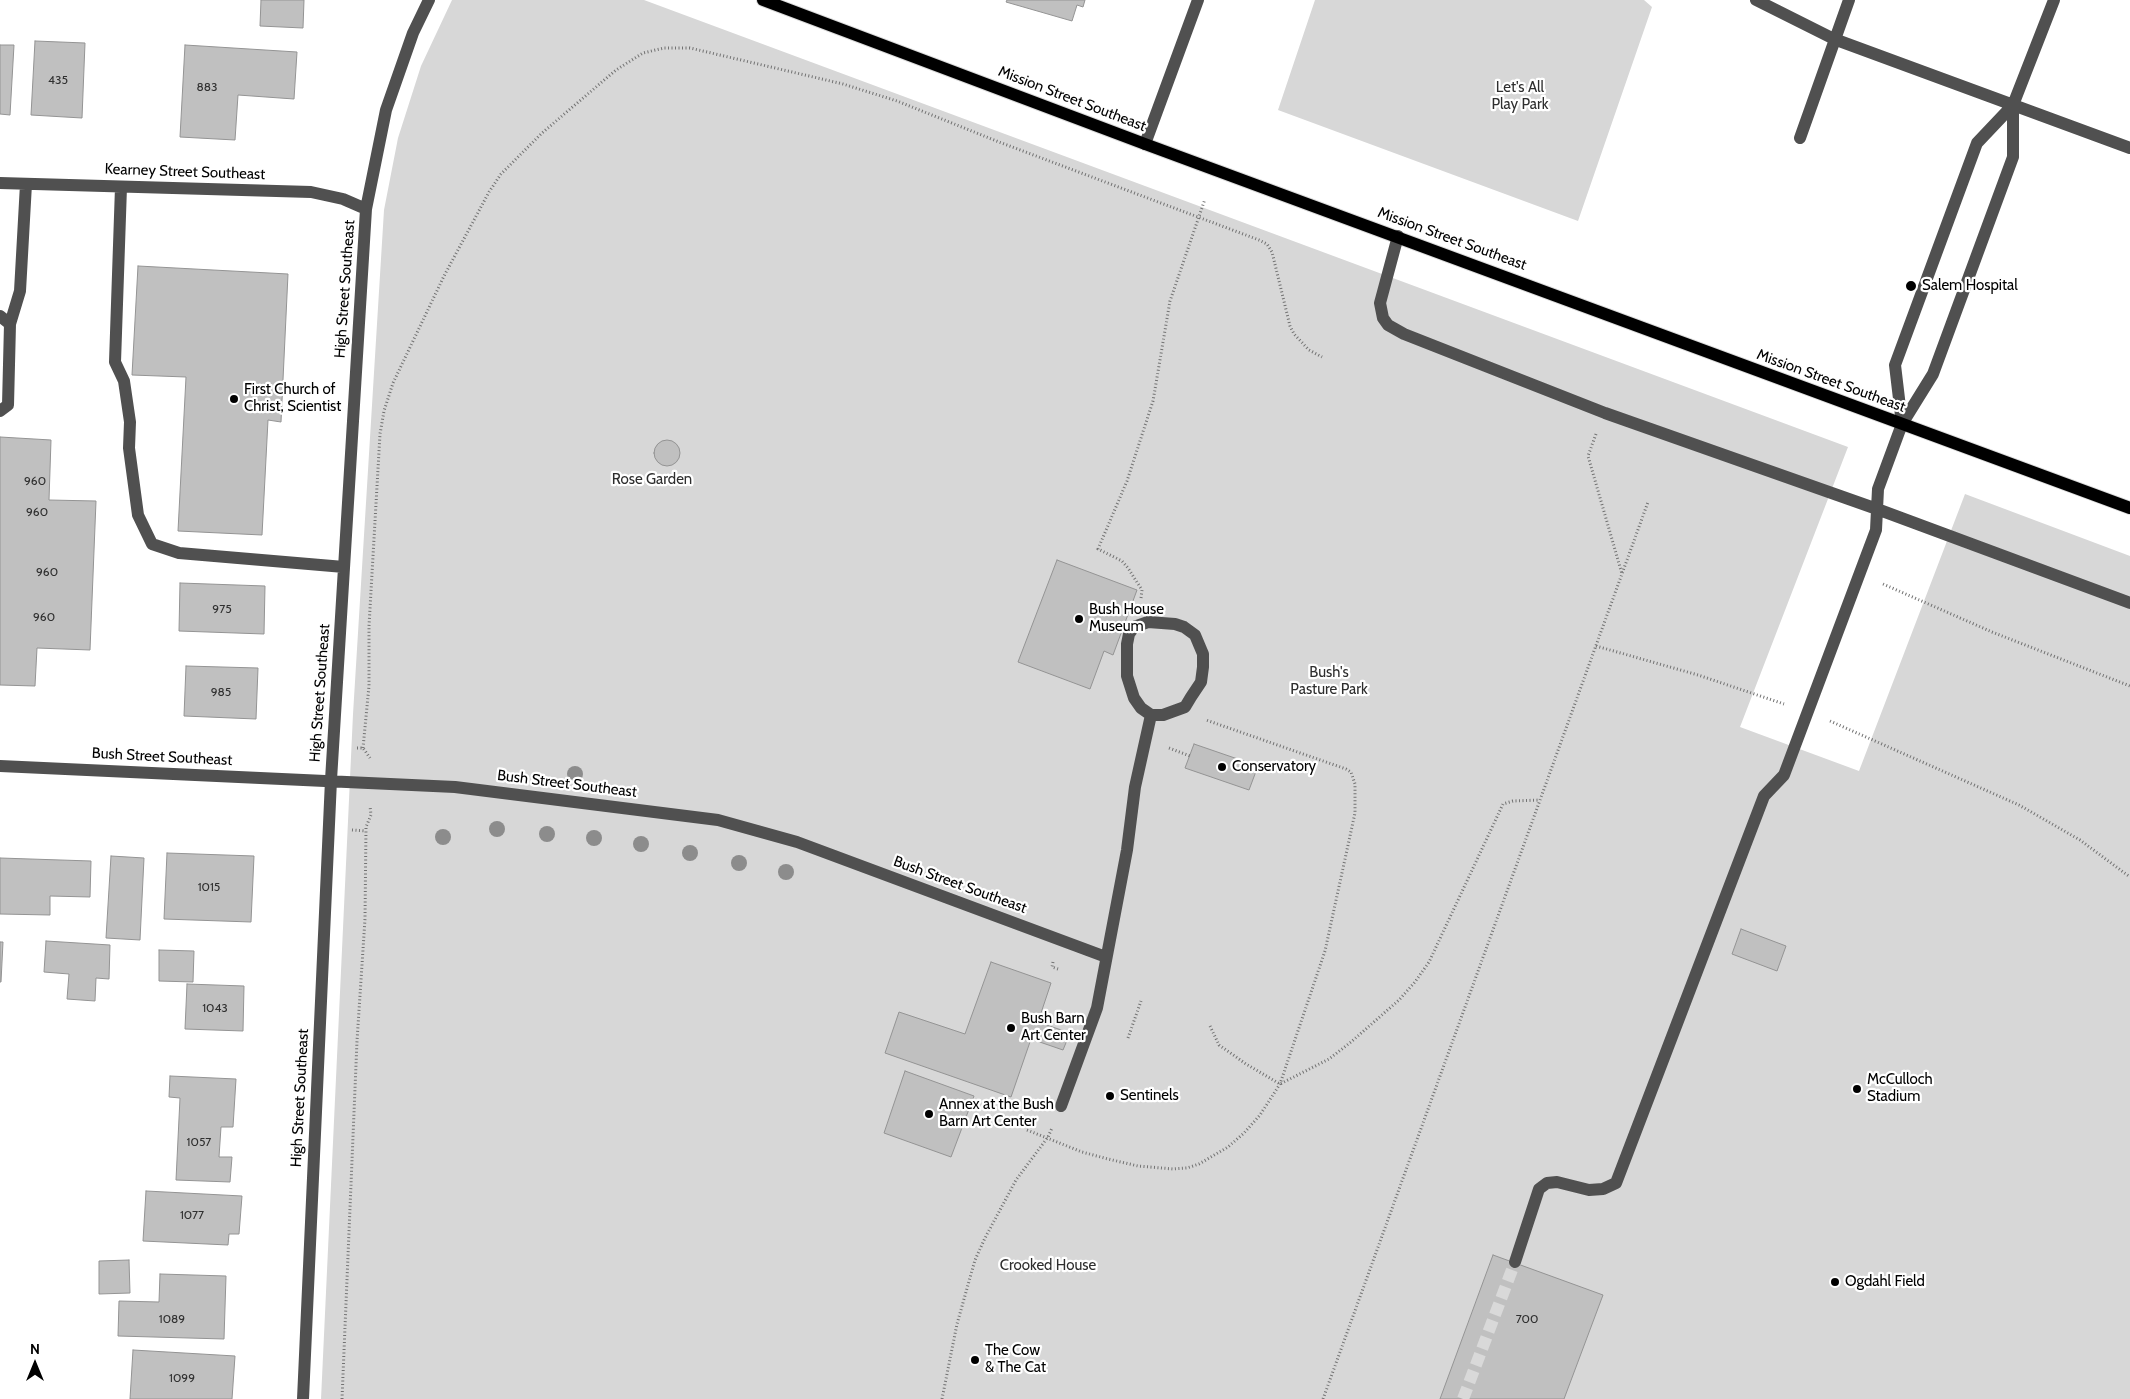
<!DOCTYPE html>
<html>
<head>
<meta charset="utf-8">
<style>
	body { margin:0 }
	#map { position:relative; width:2130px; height:1399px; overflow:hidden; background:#fff; font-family:Cabin,sans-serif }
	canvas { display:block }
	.north { position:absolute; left:10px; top:1339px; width:50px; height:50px; -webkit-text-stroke:4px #fff; paint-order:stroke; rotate:0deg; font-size:14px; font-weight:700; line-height:20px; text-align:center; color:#000 }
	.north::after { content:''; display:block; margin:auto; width:18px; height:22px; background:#000; clip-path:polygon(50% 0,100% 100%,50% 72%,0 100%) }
</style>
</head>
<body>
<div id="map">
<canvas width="2130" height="1399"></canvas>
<div class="north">N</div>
</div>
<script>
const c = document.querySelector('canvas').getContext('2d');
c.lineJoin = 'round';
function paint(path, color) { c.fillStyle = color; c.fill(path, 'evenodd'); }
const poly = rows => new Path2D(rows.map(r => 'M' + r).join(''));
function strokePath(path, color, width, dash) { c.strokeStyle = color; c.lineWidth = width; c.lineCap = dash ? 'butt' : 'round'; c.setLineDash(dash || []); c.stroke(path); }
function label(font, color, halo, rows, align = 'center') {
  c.font = font + ' Cabin,sans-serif'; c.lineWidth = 4.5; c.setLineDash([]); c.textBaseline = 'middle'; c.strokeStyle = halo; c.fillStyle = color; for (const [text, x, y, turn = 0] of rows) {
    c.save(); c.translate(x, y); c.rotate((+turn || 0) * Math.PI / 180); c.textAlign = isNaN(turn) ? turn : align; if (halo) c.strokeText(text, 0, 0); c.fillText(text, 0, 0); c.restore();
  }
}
paint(poly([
	[452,0,644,0,1848,447,1740,727,1859,771,1965,494,2130,556,2130,1399,321,1399,353,714,384,210,398,138,421,66],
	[1315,0,1644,0,1652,7,1578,221,1278,110]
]), '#d7d7d7');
const building = poly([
	[261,0,304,0,303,28,260,26,261,0],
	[1007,0,1085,0,1083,7,1077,5,1072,21,1006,2,1007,0],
	[35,41,85,43,82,118,31,115,35,41],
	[0,45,14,45,10,115,0,114,0,45],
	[185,45,297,52,294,99,238,95,235,140,180,137,185,45],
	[138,266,288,274,281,422,268,420,262,535,178,531,186,377,132,375,138,266],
	[0,437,51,440,49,500,96,501,90,650,37,648,35,686,0,685,0,437],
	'654 453a13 13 0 1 1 26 0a13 13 0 1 1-26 0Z',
	[1057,560,1137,590,1113,655,1104,651,1090,689,1018,662,1057,560],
	[180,583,265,586,264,634,179,631,180,583],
	[186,666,258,668,256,719,184,716,186,666],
	[1194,744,1258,766,1249,790,1185,768,1194,744],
	[167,853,254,856,251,922,164,919,167,853],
	[111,856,144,858,140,940,106,938,111,856],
	[0,858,91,861,90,897,50,896,50,915,0,914,0,858],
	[1741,929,1786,946,1777,971,1732,954,1741,929],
	[46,941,110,945,109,979,96,978,95,1001,67,999,69,974,44,972,46,941],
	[0,942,3,942,1,982,0,982,0,942],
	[159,950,194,951,193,982,159,981,159,950],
	[991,962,1051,983,1038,1022,1070,1033,1063,1050,1031,1039,1011,1097,885,1053,899,1012,965,1034,991,962],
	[187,984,244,986,243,1031,185,1029,187,984],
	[905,1071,974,1096,951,1157,884,1133,905,1071],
	[170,1076,236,1079,233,1127,221,1127,219,1157,232,1157,230,1182,176,1180,180,1098,169,1097,170,1076],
	[146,1191,242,1196,239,1234,229,1234,228,1245,143,1241,146,1191],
	[1493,1255,1603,1295,1564,1399,1440,1399,1493,1255],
	[129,1260,130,1293,99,1294,99,1261,129,1260],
	[160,1274,226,1276,224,1339,118,1336,119,1301,159,1302,160,1274],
	[133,1350,235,1356,232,1399,130,1399,133,1350]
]);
paint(building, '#c0c0c0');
strokePath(building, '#949494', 1);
strokePath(poly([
	[1463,1399,1515,1262]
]), '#d9d9d9', 12, [12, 6]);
const major = poly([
	[763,0,1145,144,2130,508]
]);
strokePath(major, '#dbdbdb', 14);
strokePath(poly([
	[1596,434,1588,456,1622,574],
	[1883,584,1992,632,2130,686],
	[1141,598,1142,590,1128,568,1122,561,1098,549,1127,481,1153,401,1170,301,1205,199],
	[1596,646,1698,675,1784,704],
	[1830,721,2019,805,2080,840,2130,877],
	[357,748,363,748,370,758],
	[363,748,369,686,369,626,380,434,384,411,393,383,444,276,489,192,501,174,542,133,616,70,643,53,664,48,690,48,843,84,897,101,999,142,1259,240,1267,244,1272,252,1290,326,1294,334,1309,350,1322,357],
	[1169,748,1190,756],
	[352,830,366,831],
	[1053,962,1052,967,1058,969],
	[1210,1026,1219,1045,1246,1064,1280,1084,1329,1059,1351,1042,1399,1000,1415,982,1429,962,1503,804,1513,801,1540,800],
	[1035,1031,1060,1039],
	[1128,1038,1141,1001],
	[1027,1130,1082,1152,1108,1159,1138,1166,1173,1169,1187,1168,1199,1164,1228,1147,1244,1133,1260,1115,1280,1084,1325,951,1355,813,1355,784,1351,772,1346,769,1206,720],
	[342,1399,357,1041,365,919,366,827,371,815,370,806],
	[942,1399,957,1324,975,1260,985,1238,1016,1180,1048,1137,1052,1128],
	[1323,1399,1648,502]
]), '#727272', 3, [1, 2.5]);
strokePath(poly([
	[1756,0,1834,39,2130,148],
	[1800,138,1849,0],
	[1145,144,1198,0],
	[0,183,311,192,343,199,366,209],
	[121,187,115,362,124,381,130,422,129,448,138,515,152,544,179,553,344,567],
	[1398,236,1380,303,1383,318,1388,325,1404,334,1605,413,1877,509,2130,603],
	[0,316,10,324,8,405,0,411],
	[10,324,20,291,26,184],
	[1902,424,1895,365,1977,143,2013,105,2054,0],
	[1148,622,1175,624,1184,627,1195,635,1203,654,1203,667,1201,682,1191,697,1185,707,1163,715,1151,715,1141,708,1134,698,1127,676,1127,644,1129,634,1134,627,1148,622],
	[0,766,455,787,718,820,797,842,1106,957],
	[1061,1106,1097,1008,1127,850,1135,787,1151,715],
	[1515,1262,1539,1189,1547,1183,1557,1182,1589,1190,1603,1189,1616,1183,1764,796,1784,775,1876,530,1878,489,1902,424,1933,374,2013,157,2013,105],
	[303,1399,331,780,366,209,386,110,413,33,429,0]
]), '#505050', 12);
strokePath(major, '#000', 12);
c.fillStyle = '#8c8c8c';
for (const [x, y] of [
	[575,774],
	[497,829],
	[547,834],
	[443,837],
	[594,838],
	[641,844],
	[690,853],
	[739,863],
	[786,872]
]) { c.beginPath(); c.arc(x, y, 8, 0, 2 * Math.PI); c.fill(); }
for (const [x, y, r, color] of [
	[1911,286,6,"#000"],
	[234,399,5,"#000"],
	[1079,619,5,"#000"],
	[1222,767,5,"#000"],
	[1011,1028,5,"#000"],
	[1857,1089,5,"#000"],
	[1110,1096,5,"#000"],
	[929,1114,5,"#000"],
	[1835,1282,5,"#000"],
	[975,1360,5,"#000"]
]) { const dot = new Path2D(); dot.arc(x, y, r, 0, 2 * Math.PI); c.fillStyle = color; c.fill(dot); strokePath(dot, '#fff', 2); }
label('12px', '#303030', null, [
	["435",58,80],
	["883",207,87],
	["960",35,481],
	["960",37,512],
	["960",47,572],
	["975",222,609],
	["960",44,617],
	["985",221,692],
	["1015",209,887],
	["1043",215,1008],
	["1057",199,1142],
	["1077",192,1215],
	["1089",172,1319],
	["700",1527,1319],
	["1099",182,1378]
]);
label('15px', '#2e2e2e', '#fff', [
	["Let's All",1520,88],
	["Play Park",1520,105],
	["Rose Garden",652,480],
	["Bush's",1329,673],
	["Pasture Park",1329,690],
	["Crooked House",1048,1266]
]);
label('15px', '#000', '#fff', [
	["Mission Street Southeast",1072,99,21],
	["Kearney Street Southeast",185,172,2],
	["Mission Street Southeast",1452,239,20],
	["High Street Southeast",345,289,-86],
	["Mission Street Southeast",1831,381,20],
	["High Street Southeast",320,693,-86],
	["Bush Street Southeast",162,757,3],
	["Bush Street Southeast",567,784,7],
	["Bush Street Southeast",960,885,20],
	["High Street Southeast",300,1098,-87]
]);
label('15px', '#000', '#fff', [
	["Salem Hospital",1922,286],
	["First Church of",244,390],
	["Christ, Scientist",244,407],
	["Bush House",1089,610],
	["Museum",1089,627],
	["Conservatory",1232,767],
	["Bush Barn",1021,1019],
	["Art Center",1021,1036],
	["McCulloch",1867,1080],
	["Stadium",1867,1097],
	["Sentinels",1120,1096],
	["Annex at the Bush",939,1105],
	["Barn Art Center",939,1122],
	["Ogdahl Field",1845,1282],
	["The Cow",985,1351],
	["& The Cat",985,1368]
], 'left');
</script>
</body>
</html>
